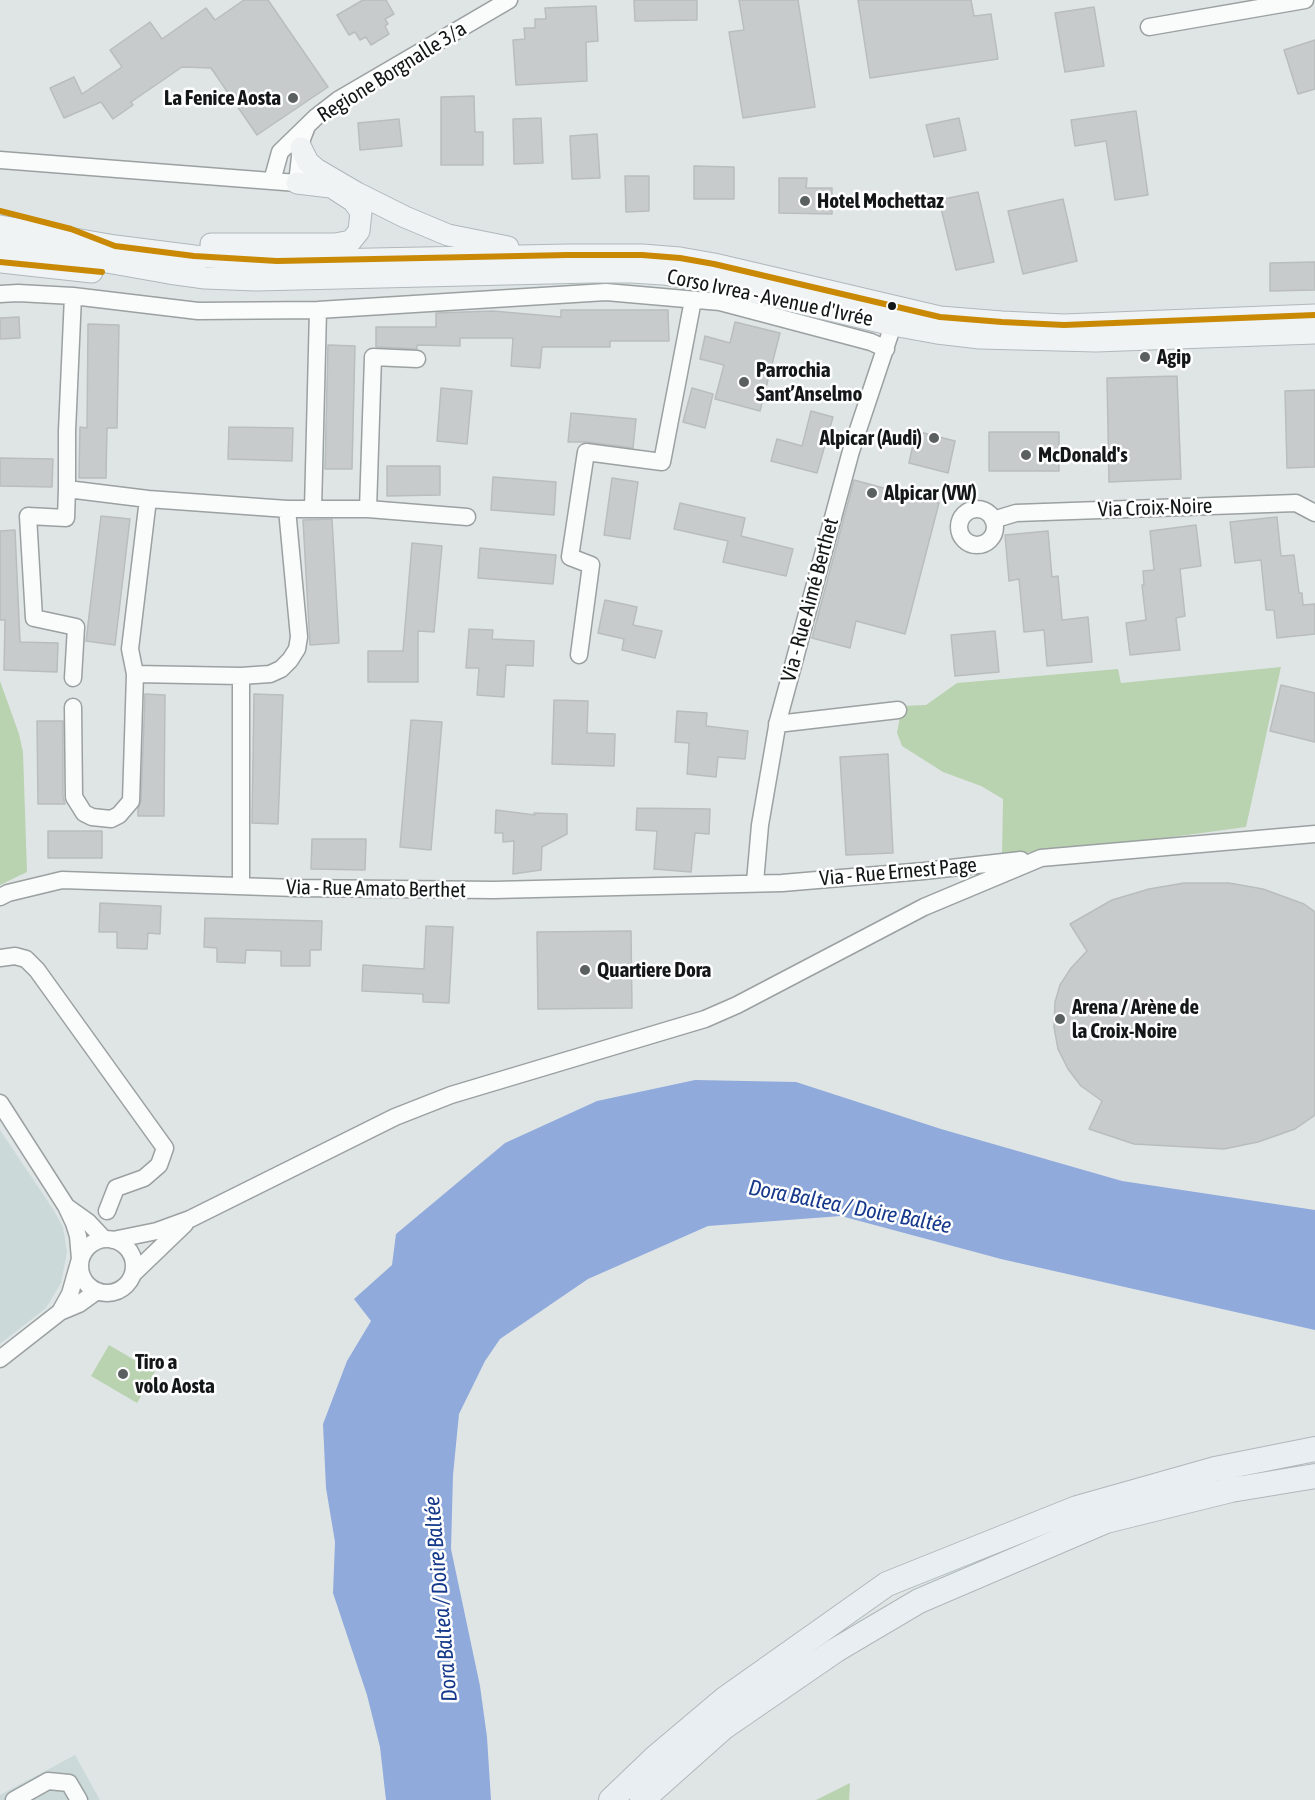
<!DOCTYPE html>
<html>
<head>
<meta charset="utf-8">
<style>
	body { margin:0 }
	canvas { display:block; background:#dfe5e5 }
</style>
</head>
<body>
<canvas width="1315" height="1800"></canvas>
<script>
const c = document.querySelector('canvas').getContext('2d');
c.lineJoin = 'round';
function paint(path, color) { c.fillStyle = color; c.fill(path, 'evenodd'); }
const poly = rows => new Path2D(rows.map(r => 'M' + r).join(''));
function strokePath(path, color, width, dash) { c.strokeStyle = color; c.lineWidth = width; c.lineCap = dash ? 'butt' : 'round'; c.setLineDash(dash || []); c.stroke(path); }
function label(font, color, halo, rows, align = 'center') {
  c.font = font + ' "Asap Condensed",sans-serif'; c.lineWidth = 5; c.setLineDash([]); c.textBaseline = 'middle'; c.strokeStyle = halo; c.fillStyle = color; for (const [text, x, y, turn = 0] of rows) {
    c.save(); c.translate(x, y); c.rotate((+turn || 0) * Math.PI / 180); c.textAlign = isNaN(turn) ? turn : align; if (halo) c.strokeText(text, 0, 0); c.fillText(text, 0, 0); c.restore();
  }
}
paint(poly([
	[0,1130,53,1209,63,1227,67,1252,61,1283,46,1308,0,1344],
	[75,1755,100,1800,0,1800,0,1795]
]), '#cbd9d9');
paint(poly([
	[1281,667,1246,827,1128,843,1002,855,1003,799,981,786,943,772,902,746,897,733,902,706,926,705,957,683,1118,669,1121,683],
	[0,681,19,734,23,752,27,872,0,885],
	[109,1345,155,1372,137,1403,91,1376],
	[850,1783,849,1800,816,1800]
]), '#b9d3b1');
paint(poly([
	[695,1080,796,1082,941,1129,1122,1181,1315,1210,1315,1330,1001,1259,841,1216,708,1226,588,1279,500,1339,485,1361,459,1414,453,1475,451,1549,480,1686,487,1737,491,1800,386,1800,380,1747,367,1695,333,1593,335,1542,326,1488,323,1424,347,1361,371,1321,354,1299,392,1265,396,1234,505,1143,597,1101]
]), '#90aadc');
const building = poly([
	[244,0,268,0,328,87,257,135,211,68,182,67,131,102,133,105,113,119,101,102,64,118,50,88,74,77,82,94,122,67,110,50,150,22,162,39,206,8,215,20,244,0],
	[363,0,386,0,394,14,385,19,388,24,385,26,389,34,371,45,366,37,360,40,355,32,349,35,337,15,363,0],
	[634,0,697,0,697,20,635,21,634,0],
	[739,0,798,0,815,107,743,118,729,32,744,30,739,0],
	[858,0,971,0,974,16,991,14,998,59,870,78,858,0],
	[596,6,598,41,586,42,587,81,516,85,513,40,525,39,524,28,535,28,535,19,546,19,545,8,596,6],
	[1094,7,1104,66,1065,72,1055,13,1094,7],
	[1315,40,1315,89,1298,94,1284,50,1315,40],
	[474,96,475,132,483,132,483,165,441,165,441,97,474,96],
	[1136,111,1148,195,1115,200,1106,141,1075,146,1071,120,1136,111],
	[541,118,543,163,514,164,513,119,541,118],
	[959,118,966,150,934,157,926,125,959,118],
	[399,119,402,146,360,150,358,123,399,119],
	[597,134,600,178,572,179,570,136,597,134],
	[694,166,734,167,734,199,694,199,694,166],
	[625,176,649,176,649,211,626,212,625,176],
	[779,178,807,178,806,188,832,188,832,214,779,213,779,178],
	[978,192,994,262,956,270,939,200,978,192],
	[1063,199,1077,261,1023,274,1008,211,1063,199],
	[1315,262,1315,290,1270,291,1270,263,1315,262],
	[561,310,668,310,669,341,610,341,610,347,542,347,540,368,511,366,513,338,460,338,460,346,417,345,417,349,376,347,376,327,436,327,436,313,493,311,561,317,561,310],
	[19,317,20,338,0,339,0,318,19,317],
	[735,322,780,333,760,411,715,399,724,365,700,359,705,336,730,343,735,322],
	[88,324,119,325,117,428,107,428,106,478,79,478,80,427,87,428,88,324],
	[328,345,355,346,352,469,325,469,328,345],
	[1177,376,1181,479,1109,482,1107,378,1177,376],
	[441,388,472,391,467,444,437,441,441,388],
	[692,388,713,394,705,428,683,422,692,388],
	[1315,390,1315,467,1287,468,1285,391,1315,390],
	[811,411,833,417,817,473,771,461,777,439,802,446,811,411],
	[571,413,636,419,633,448,587,442,568,442,571,413],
	[229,427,293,428,292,461,228,459,229,427],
	[916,431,955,441,948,473,909,463,916,431],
	[989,432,1059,432,1059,471,989,471,989,432],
	[0,458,53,459,52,487,0,486,0,458],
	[387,466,440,466,440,495,387,496,387,466],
	[493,477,556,482,554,515,491,510,493,477],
	[612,478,638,482,630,539,604,535,612,478],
	[854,480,939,503,905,634,856,621,850,648,812,638,854,480],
	[680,503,745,518,741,536,793,549,786,576,723,562,728,541,674,529,680,503],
	[101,516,130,519,115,645,86,641,101,516],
	[1277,517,1281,556,1294,555,1299,593,1302,593,1303,605,1315,604,1315,634,1277,638,1274,610,1266,610,1261,560,1235,563,1230,522,1277,517],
	[332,519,339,643,310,645,303,520,332,519],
	[1196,525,1201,566,1180,569,1185,616,1176,618,1180,650,1130,655,1126,623,1146,620,1142,585,1144,585,1143,571,1154,570,1150,531,1196,525],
	[15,530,20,642,58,643,57,672,4,670,5,620,0,620,0,531,15,530],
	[1048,531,1052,577,1058,576,1062,620,1088,617,1092,662,1047,666,1044,630,1024,632,1019,579,1009,581,1005,535,1048,531],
	[412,543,442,546,434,632,418,631,418,682,368,682,368,651,403,651,412,543],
	[480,548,556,555,553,584,478,578,480,548],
	[605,600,637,607,633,625,662,631,655,658,622,650,624,639,598,633,605,600],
	[469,629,493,630,492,639,534,641,533,666,506,665,504,697,477,695,479,668,466,668,469,629],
	[995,631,999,672,955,676,951,635,995,631],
	[1281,685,1315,693,1315,742,1270,731,1281,685],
	[145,694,165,695,164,816,138,816,138,809,141,801,145,694],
	[254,694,283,695,278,824,252,823,254,694],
	[554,700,588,701,587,733,615,734,614,766,552,764,554,700],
	[677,711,707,713,706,726,748,731,745,759,718,757,716,777,687,774,689,743,675,742,677,711],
	[411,720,442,722,431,850,400,847,411,720],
	[37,721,63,721,63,797,65,804,38,804,37,721],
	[888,754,893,853,846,855,840,757,888,754],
	[637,808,710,809,709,834,695,833,691,872,654,869,657,831,636,830,637,808],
	[496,810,535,815,534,813,567,814,567,834,542,847,541,870,513,874,514,841,503,842,503,833,495,833,496,810],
	[48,831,102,831,102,858,48,858,48,831],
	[312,839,366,839,365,870,311,869,312,839],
	[1184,883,1229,883,1263,889,1304,904,1315,912,1315,1115,1295,1129,1258,1142,1224,1149,1134,1144,1089,1129,1102,1101,1081,1086,1068,1069,1058,1049,1054,1027,1055,1002,1060,985,1071,968,1087,951,1070,924,1112,900,1149,889,1184,883],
	[100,903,161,906,160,934,148,933,147,949,117,948,117,932,99,932,100,903],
	[205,918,322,921,321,950,310,950,310,966,281,966,281,951,246,950,245,963,217,962,217,948,204,947,205,918],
	[426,926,453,927,449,1003,423,1002,423,994,362,991,363,965,424,969,426,926],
	[631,931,632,1008,538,1009,537,932,631,931]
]);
paint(building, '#c7cbcb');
strokePath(building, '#b9bdbd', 1.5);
const minor = poly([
	[1149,27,1305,0],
	[0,160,297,183,302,139,307,126],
	[272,181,280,152,316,117,338,100,509,0],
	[0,294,18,293,73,296,198,311,318,310,606,292,720,302,871,342,886,349],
	[73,296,67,431,67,489,148,499,287,509,368,509],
	[417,359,373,357,368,509,467,517],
	[67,489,66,518,28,516,34,618,76,627,73,678],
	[313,509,318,310],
	'959 527a18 18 0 1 1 36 0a18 18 0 1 1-36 0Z',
	[993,520,1016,513,1296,503,1315,513],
	[579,655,591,565,570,557,586,452,662,462,693,300],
	[135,674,241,676,270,674,281,669,290,660,297,649,299,637,287,509],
	[241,676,241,886],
	[73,707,74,797,84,813,92,817,111,819,119,815,131,801,135,674,130,649,148,499],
	[777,724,898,710],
	[755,882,760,825,778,721,851,451,893,325],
	[0,897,8,893,62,880,295,888,494,890,782,883,924,871,1021,860],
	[0,958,15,956,26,959,37,970,165,1148,159,1165,144,1178,116,1188,107,1211],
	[0,1103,66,1206,74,1223,78,1236,80,1259,70,1294,60,1312],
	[67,1207,88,1222,104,1239],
	'80 1266a27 27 0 1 1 54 0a27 27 0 1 1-54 0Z',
	[113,1240,157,1231,190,1219,395,1117,451,1095,705,1019,737,1005,924,907,1041,858,1315,834],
	[133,1274,185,1224],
	[0,1359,60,1312,79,1304,97,1291],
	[14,1800,48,1781,69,1783,79,1800]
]);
const major = poly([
	[301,148,308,162,316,169,357,193,405,217,448,235,508,247],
	[297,183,339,188],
	[0,226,115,246,194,256,277,261,568,255,642,255,680,258,714,264,940,317,1002,322,1064,325,1315,315],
	[0,243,169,273,205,278,256,280,591,272,631,272,663,274,707,281,893,325,937,333,980,338,1096,341,1315,333],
	[211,244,335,244,351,241,359,231,361,212,353,201,330,186],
	[0,262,92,272]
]);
const highway = poly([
	[611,1800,656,1757,726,1698,887,1584,1077,1508,1215,1469,1315,1449],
	[642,1800,724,1727,836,1650,919,1601,1106,1521,1231,1490,1315,1476]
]);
strokePath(minor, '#9ba0a0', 19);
strokePath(major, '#b0b8bb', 23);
strokePath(highway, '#b0b8bb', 26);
strokePath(minor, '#fafbfb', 16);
strokePath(major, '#eff3f4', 21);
strokePath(highway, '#e8eef1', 24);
strokePath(poly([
	[0,211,71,229,115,246,194,256,277,261,568,255,642,255,680,258,714,264,940,317,1002,322,1064,325,1315,315],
	[0,262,102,272]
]), '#c98905', 6);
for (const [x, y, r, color] of [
	[293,98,6,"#5a5f5f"],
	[805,201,6,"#5a5f5f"],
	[892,306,5,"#131717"],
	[1145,357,6,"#5a5f5f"],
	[744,382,6,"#5a5f5f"],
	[934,438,6,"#5a5f5f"],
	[1026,455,6,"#5a5f5f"],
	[872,493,6,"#5a5f5f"],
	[585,970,6,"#5a5f5f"],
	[1060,1019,6,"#5a5f5f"],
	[123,1374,6,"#5a5f5f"]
]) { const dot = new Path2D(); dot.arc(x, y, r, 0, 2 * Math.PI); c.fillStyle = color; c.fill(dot); strokePath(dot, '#fff', 2); }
label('21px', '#131717', '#fff', [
	["Regione Borgnalle 3/a",392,72,-32],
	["Corso Ivrea - Avenue d'Ivrée",770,298,12],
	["Via Croix-Noire",1155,508,-2],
	["Via - Rue Aimé Berthet",810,600,-75],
	["Via - Rue Ernest Page",898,872,-5],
	["Via - Rue Amato Berthet",376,889,1]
]);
label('bold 21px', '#131717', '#fff', [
	["La Fenice Aosta",281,98,"right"],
	["Hotel Mochettaz",817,201],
	["Agip",1157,357],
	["Parrochia",756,370],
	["Sant’Anselmo",756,394],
	["Alpicar (Audi)",922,438,"right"],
	["McDonald's",1038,455],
	["Alpicar (VW)",884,493],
	["Quartiere Dora",597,970],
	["Arena / Arène de",1072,1007],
	["la Croix-Noire",1072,1031],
	["Tiro a",135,1362],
	["volo Aosta",135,1386]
], 'left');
label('italic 22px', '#16398b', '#fff', [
	["Dora Baltea / Doire Baltée",850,1207,11],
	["Dora Baltea / Doire Baltée",441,1599,-95]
]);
</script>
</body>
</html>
